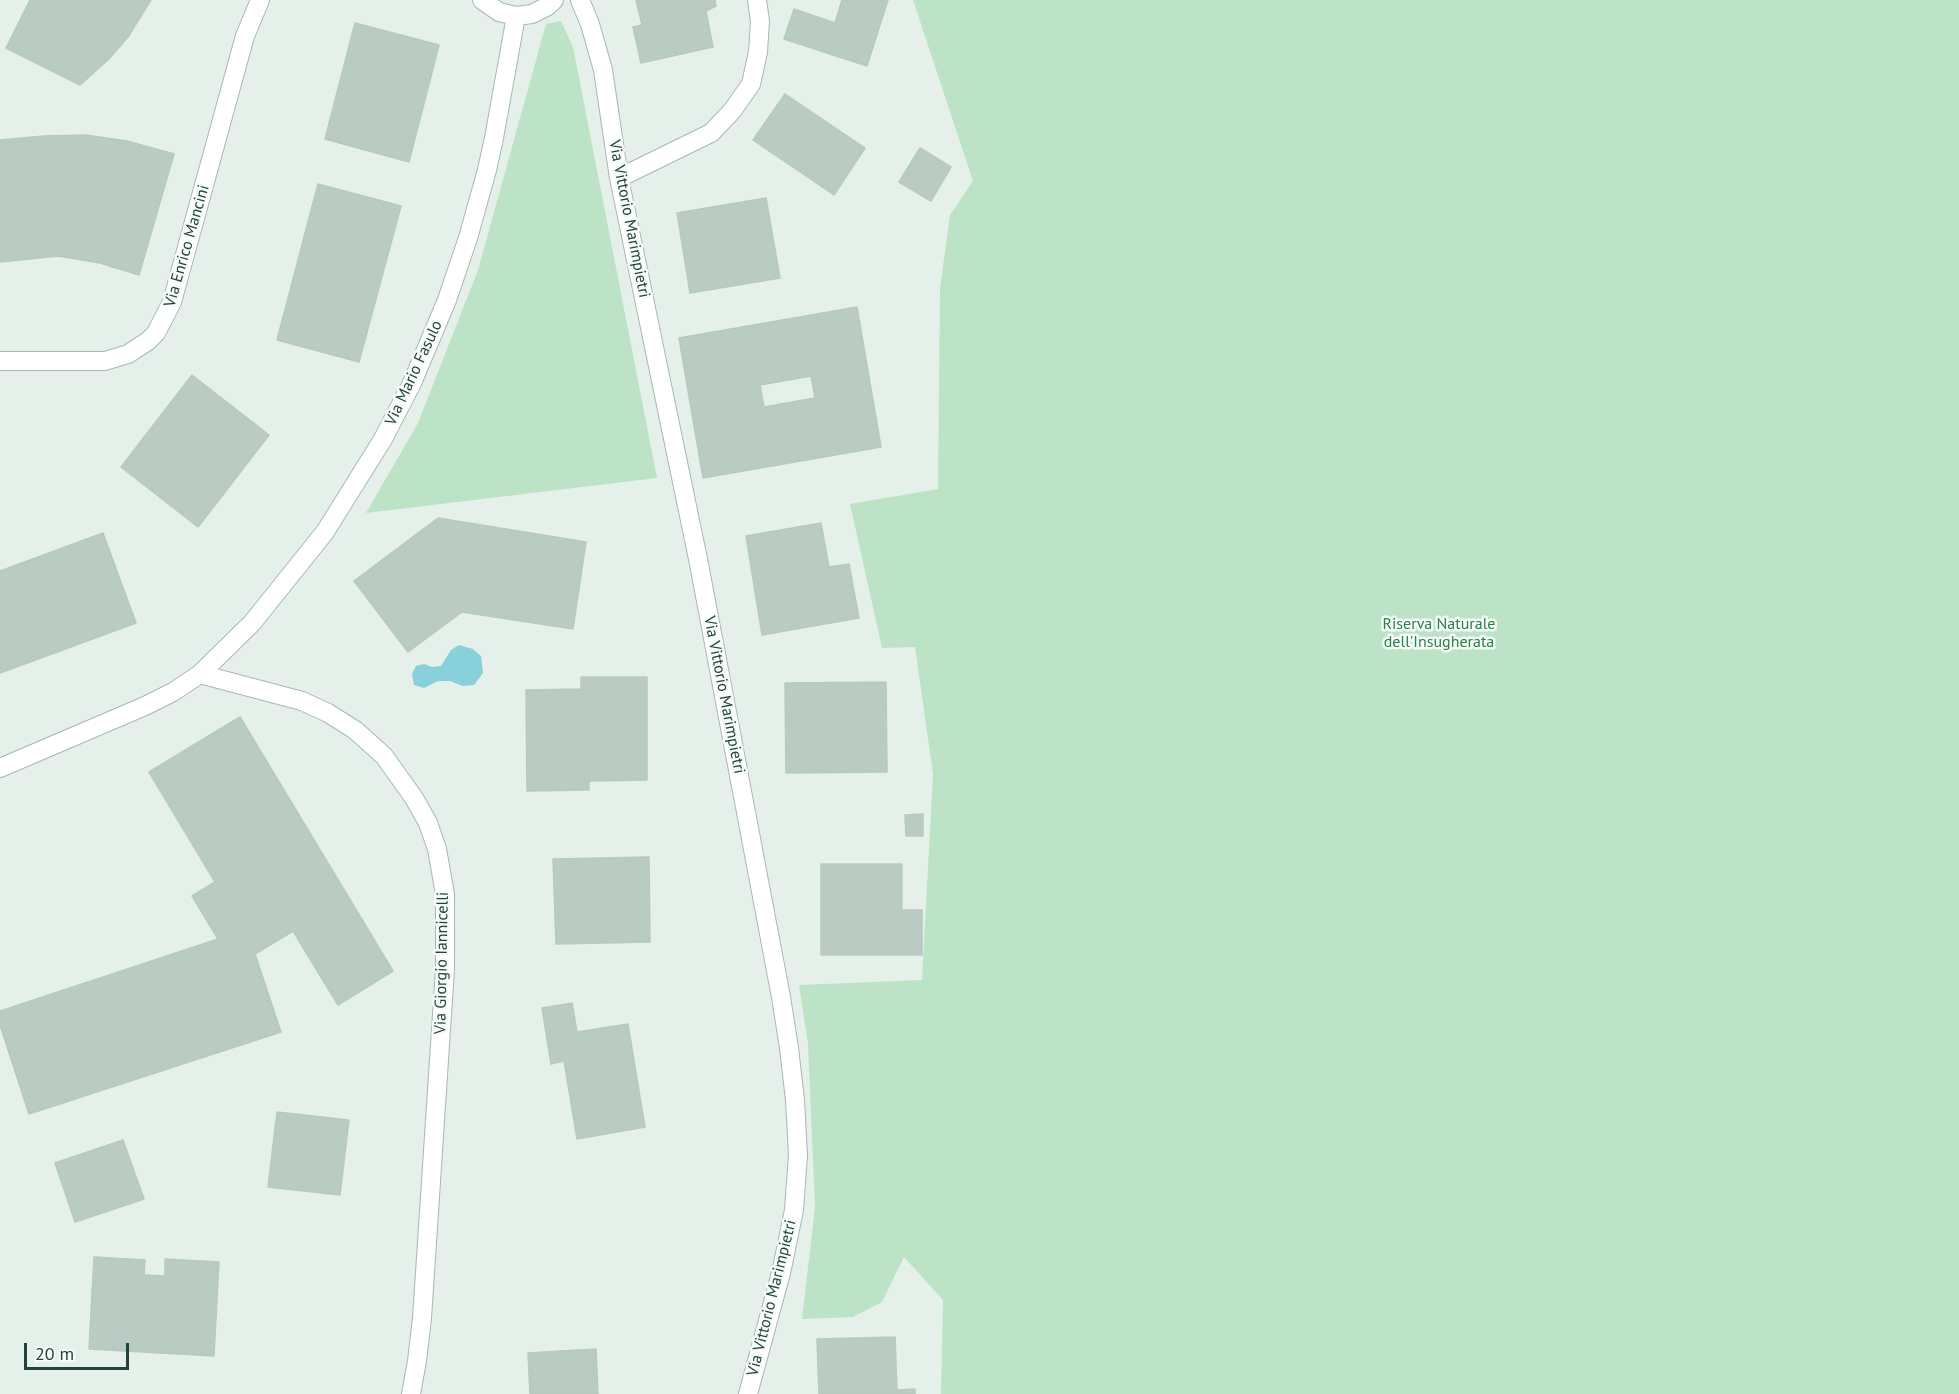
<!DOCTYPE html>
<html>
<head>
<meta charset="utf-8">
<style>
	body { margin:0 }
	#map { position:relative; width:1959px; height:1394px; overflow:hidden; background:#e5f0ea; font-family:"PT Sans",sans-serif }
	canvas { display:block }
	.scale { position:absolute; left:24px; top:1343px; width:105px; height:27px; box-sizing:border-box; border:3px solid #214439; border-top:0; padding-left:8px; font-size:18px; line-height:21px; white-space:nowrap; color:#214439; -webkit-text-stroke:4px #f6fbf9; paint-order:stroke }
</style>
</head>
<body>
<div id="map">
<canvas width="1959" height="1394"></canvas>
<div class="scale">20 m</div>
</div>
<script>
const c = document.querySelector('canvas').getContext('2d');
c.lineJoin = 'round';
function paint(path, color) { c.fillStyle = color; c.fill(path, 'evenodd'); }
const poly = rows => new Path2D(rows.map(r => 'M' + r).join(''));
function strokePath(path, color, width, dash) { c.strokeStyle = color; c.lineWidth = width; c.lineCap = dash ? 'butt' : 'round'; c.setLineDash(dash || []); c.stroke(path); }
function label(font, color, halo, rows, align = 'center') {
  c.font = font + ' "PT Sans",sans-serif'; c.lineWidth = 5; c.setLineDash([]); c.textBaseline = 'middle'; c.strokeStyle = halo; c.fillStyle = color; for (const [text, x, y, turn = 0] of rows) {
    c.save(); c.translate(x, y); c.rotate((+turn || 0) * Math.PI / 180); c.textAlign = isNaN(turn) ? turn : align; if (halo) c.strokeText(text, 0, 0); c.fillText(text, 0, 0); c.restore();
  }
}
paint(poly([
	[913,0,1959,0,1959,1394,941,1394,943,1300,904,1257,882,1302,853,1317,802,1319,815,1207,808,1044,799,985,922,980,933,774,915,647,882,648,850,504,938,489,940,288,950,215,973,181],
	[561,21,573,47,657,478,366,513,418,423,478,270,546,24]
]), '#bce3c5');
paint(poly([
	[459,645,473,649,481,656,483,673,474,685,463,686,450,681,438,681,424,688,414,685,412,674,416,666,424,664,432,667,441,666,451,650]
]), '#88d0da');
const building = poly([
	[30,0,151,0,128,37,109,59,80,85,6,48,30,0],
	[636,0,715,0,716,6,706,11,713,47,641,63,633,27,642,25,636,0],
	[842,0,888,0,867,66,784,39,794,9,835,23,842,0],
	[355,23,439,45,409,162,325,139,355,23],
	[785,94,865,148,834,195,753,140,785,94],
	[85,135,127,141,174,154,139,275,100,263,58,256,0,262,0,140,44,136,85,135],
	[920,148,951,167,931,201,899,182,920,148],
	[318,184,401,206,359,362,277,340,318,184],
	[766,198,780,278,690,293,677,213,766,198],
	[857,307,881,447,703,478,679,338,857,307],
	[811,376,815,398,764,407,760,385,811,376],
	[192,375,269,435,198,527,121,467,192,375],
	[438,518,586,542,573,629,462,612,408,652,354,581,438,518],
	[821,523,829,567,849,564,859,618,762,635,746,536,821,523],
	[103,533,136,623,0,673,0,571,103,533],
	[581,677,647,677,647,780,589,781,589,790,527,791,526,690,581,689,581,677],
	[886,682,887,772,786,773,785,683,886,682],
	[240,717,393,971,338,1005,293,931,255,954,281,1032,29,1114,0,1025,0,1011,218,939,192,896,215,882,149,772,240,717],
	[923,814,923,836,906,836,905,815,923,814],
	[649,857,650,942,556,944,553,859,649,857],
	[821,864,902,864,902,910,922,910,922,955,821,955,821,864],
	[572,1003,577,1032,628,1024,645,1127,577,1139,564,1061,551,1064,542,1008,572,1003],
	[277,1112,349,1120,340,1195,268,1187,277,1112],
	[123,1140,144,1199,75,1222,55,1163,123,1140],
	[94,1257,145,1260,144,1275,165,1276,165,1259,219,1262,214,1356,89,1349,94,1257],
	[895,1337,897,1390,915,1389,915,1394,819,1394,817,1339,895,1337],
	[596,1349,598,1394,530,1394,528,1353,596,1349]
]);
paint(building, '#bacbc3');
strokePath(building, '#b6cac1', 1.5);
const minor = poly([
	[482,0,499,12,516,16,532,14,548,6,554,0],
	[580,0,590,24,603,70,619,178,698,559,781,997,789,1048,795,1100,798,1155,794,1210,781,1273,748,1394],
	[619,178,711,133,732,111,751,84,758,52,760,21,757,0],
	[0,361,105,361,128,354,148,341,156,333,172,302,245,36,260,0],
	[200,674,302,701,328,713,355,730,384,756,414,798,428,823,437,849,445,894,445,969,422,1318,417,1361,411,1394],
	[0,768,145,706,173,692,200,674,252,623,325,532,383,439,412,383,447,300,468,238,487,170,494,138,516,16]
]);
strokePath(minor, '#a6b9b1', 20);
strokePath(minor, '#fff', 18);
label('16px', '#214439', '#f6fbf9', [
	["Via Vittorio Marimpietri",629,219,79],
	["Via Enrico Mancini",187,246,-74],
	["Via Mario Fasulo",414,373,-65],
	["Via Vittorio Marimpietri",724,695,79],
	["Via Giorgio Iannicelli",442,963,-89],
	["Via Vittorio Marimpietri",772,1298,-76]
]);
label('16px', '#278045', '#f6fbf9', [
	["Riserva Naturale",1439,624],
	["dell'Insugherata",1439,642]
]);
</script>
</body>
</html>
